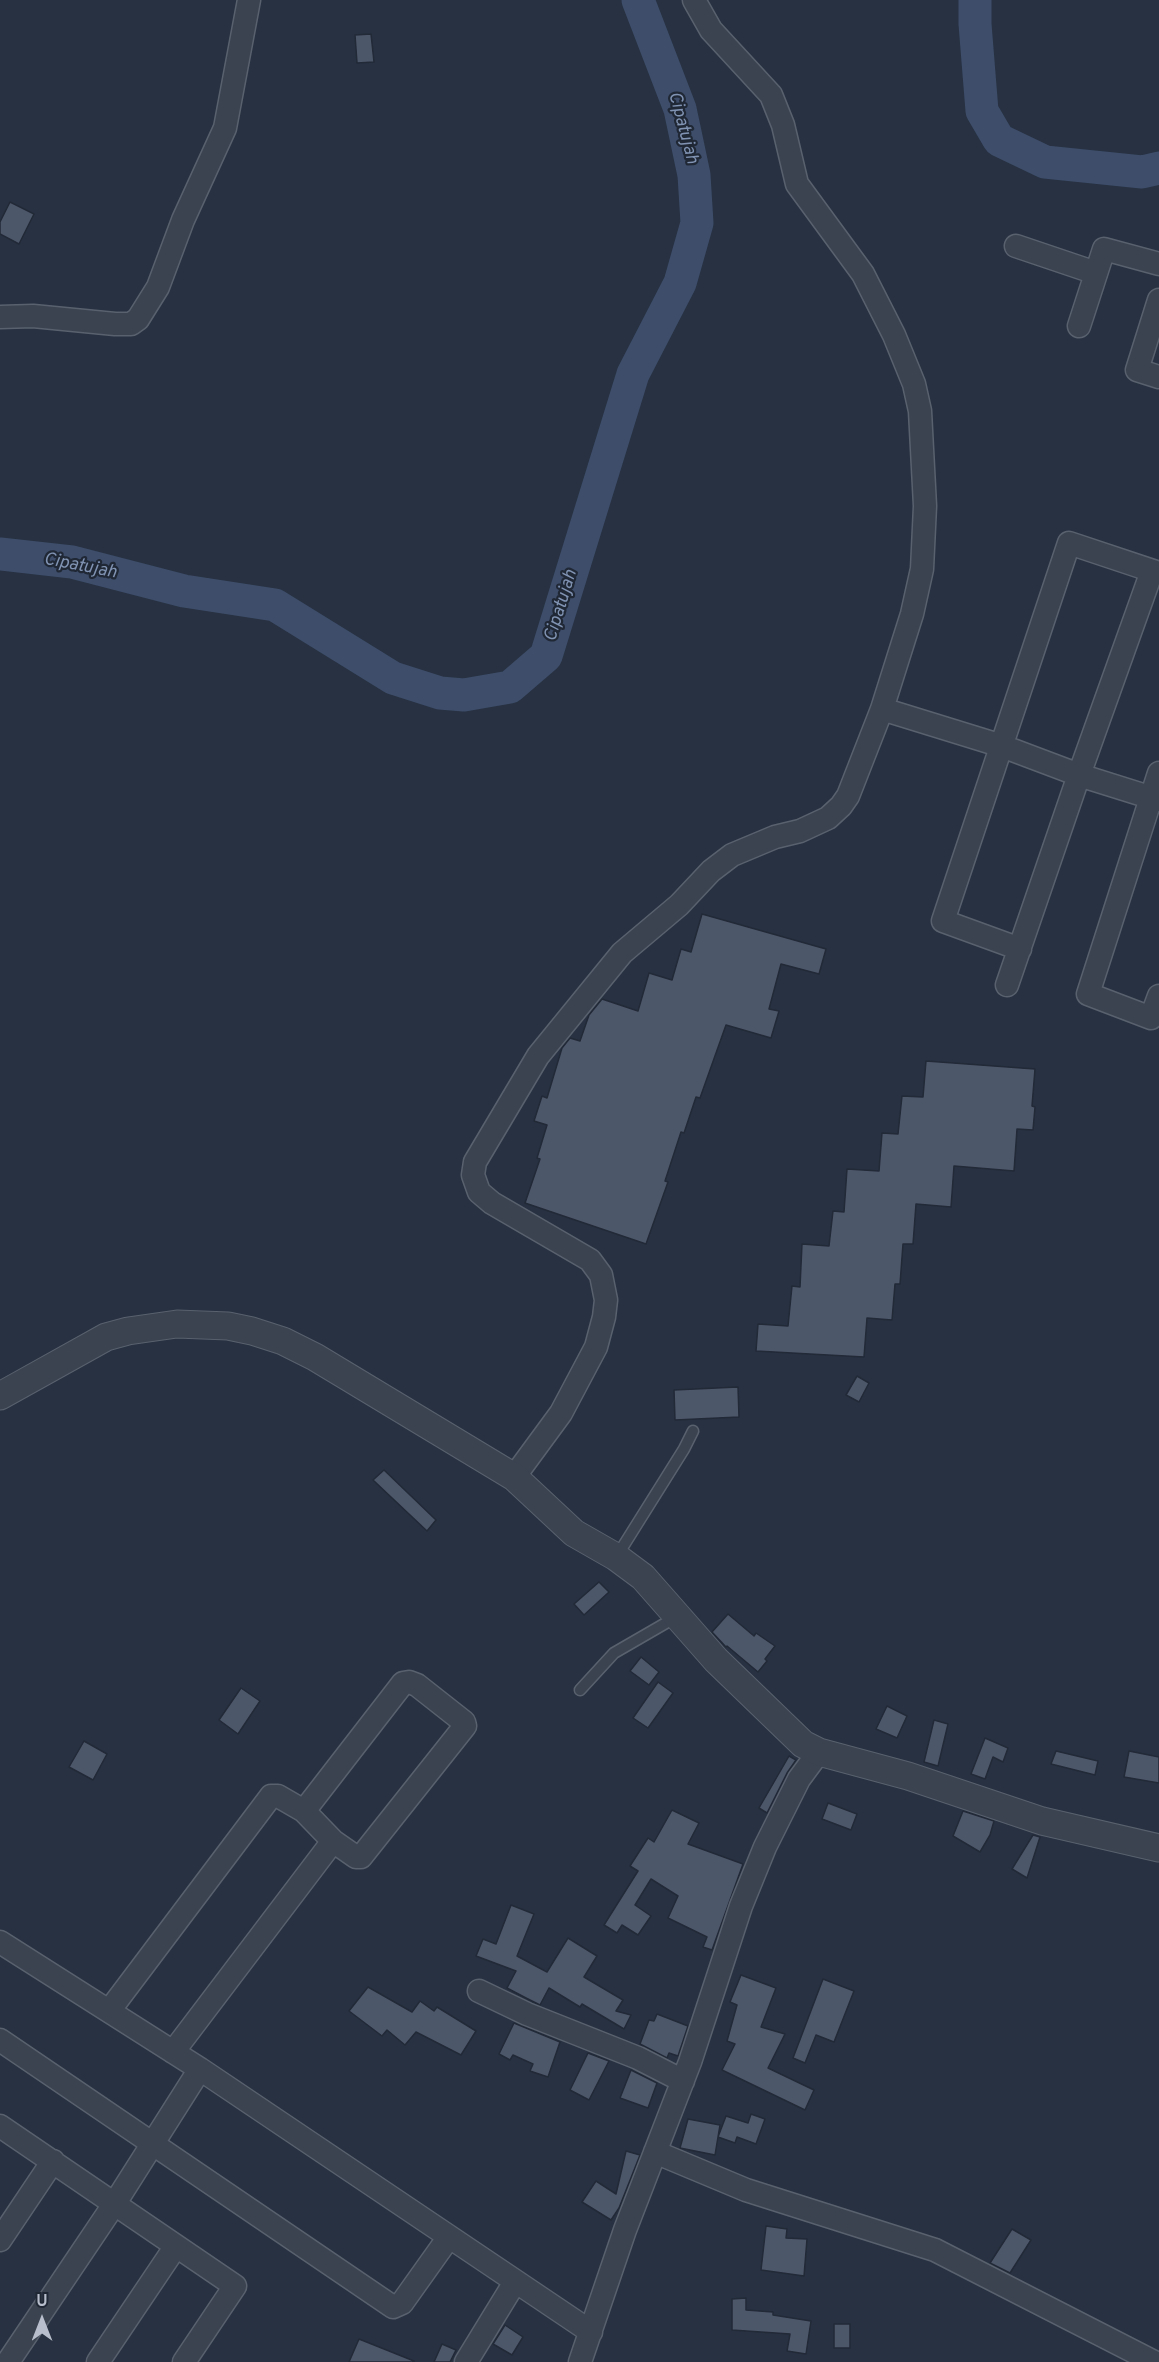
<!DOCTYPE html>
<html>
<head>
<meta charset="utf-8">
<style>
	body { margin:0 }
	#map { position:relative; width:1159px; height:2362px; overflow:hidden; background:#273141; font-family:Overpass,sans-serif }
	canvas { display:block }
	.north { position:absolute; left:12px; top:2290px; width:60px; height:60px; -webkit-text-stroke:4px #202836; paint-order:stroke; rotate:0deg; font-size:16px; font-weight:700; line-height:24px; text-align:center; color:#b8becb }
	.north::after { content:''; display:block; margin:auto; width:21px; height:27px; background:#b8becb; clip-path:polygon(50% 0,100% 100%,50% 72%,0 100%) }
</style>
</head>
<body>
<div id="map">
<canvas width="1159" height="2362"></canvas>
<div class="north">U</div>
</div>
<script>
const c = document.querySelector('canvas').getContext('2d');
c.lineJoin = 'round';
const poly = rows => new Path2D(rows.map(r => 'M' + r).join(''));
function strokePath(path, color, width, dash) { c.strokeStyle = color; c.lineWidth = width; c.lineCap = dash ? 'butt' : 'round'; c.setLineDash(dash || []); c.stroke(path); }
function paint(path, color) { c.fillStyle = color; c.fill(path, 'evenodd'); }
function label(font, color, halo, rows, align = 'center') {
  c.font = font + ' Overpass,sans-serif'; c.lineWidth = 4.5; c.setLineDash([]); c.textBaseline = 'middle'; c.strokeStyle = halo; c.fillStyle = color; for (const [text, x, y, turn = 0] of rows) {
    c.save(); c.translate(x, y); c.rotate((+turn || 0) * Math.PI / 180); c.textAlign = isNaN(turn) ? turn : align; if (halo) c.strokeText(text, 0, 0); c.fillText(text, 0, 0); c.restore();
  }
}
strokePath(poly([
	[975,0,975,24,982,111,999,140,1045,162,1142,172,1159,168],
	[0,554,72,562,184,591,275,605,393,678,440,693,464,695,510,687,546,656,633,374,680,283,697,223,694,175,680,109,638,0]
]), '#3d4d6a', 33);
const building = poly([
	[371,34,374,62,357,63,355,35,371,34],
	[10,202,34,214,19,244,0,234,0,222,10,202],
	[702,914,826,949,819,974,781,964,769,1009,779,1011,771,1038,726,1025,700,1098,696,1097,684,1133,681,1132,665,1181,668,1182,646,1244,525,1203,540,1159,537,1158,547,1125,534,1121,542,1096,547,1098,562,1048,570,1038,580,1041,589,1015,602,999,638,1011,649,973,672,980,681,949,691,952,702,914],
	[926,1061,1035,1069,1032,1106,1035,1107,1033,1130,1017,1129,1014,1171,954,1166,951,1207,916,1204,913,1244,903,1244,900,1284,895,1284,892,1320,867,1318,864,1357,756,1351,758,1324,788,1326,792,1286,800,1287,802,1244,829,1246,833,1211,844,1212,847,1169,879,1171,882,1133,898,1134,902,1096,923,1097,926,1061],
	[857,1376,869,1383,859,1402,846,1395,857,1376],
	[738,1387,739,1417,675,1420,674,1390,738,1387],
	[384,1470,436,1520,427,1531,373,1480,384,1470],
	[599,1582,609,1592,584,1615,574,1604,599,1582],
	[728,1614,754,1636,756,1633,775,1646,765,1659,767,1661,758,1672,727,1646,726,1647,712,1632,728,1614],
	[641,1657,659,1672,649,1685,630,1671,641,1657],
	[658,1682,673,1693,648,1728,633,1718,658,1682],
	[241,1688,260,1701,238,1734,219,1720,241,1688],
	[887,1706,907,1716,897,1738,876,1729,887,1706],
	[934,1720,948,1724,938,1766,924,1762,934,1720],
	[985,1738,1008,1748,1003,1762,993,1757,985,1779,971,1774,985,1738],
	[84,1741,107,1754,93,1780,69,1767,84,1741],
	[1056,1751,1098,1761,1095,1775,1051,1764,1056,1751],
	[1129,1751,1159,1757,1159,1783,1124,1777,1129,1751],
	[789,1756,796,1760,787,1773,767,1813,759,1808,789,1756],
	[828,1803,857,1814,851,1830,822,1819,828,1803],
	[672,1810,699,1823,688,1844,743,1864,712,1950,703,1947,707,1937,668,1918,678,1896,651,1879,635,1905,651,1916,638,1935,622,1925,617,1933,604,1925,638,1871,630,1866,648,1838,654,1842,672,1810],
	[963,1811,994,1821,990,1835,980,1852,953,1836,963,1811],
	[1033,1835,1040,1837,1027,1878,1012,1869,1033,1835],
	[511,1905,534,1914,517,1956,547,1972,568,1938,597,1956,584,1977,623,2000,616,2011,631,2015,624,2029,582,2004,580,2007,549,1988,540,2005,526,1998,507,1988,516,1971,476,1956,483,1939,496,1944,511,1905],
	[741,1975,776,1988,761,2027,785,2034,768,2068,814,2090,805,2110,722,2070,735,2044,727,2041,737,2005,730,2002,741,1975],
	[823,1979,854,1991,834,2042,816,2035,805,2063,793,2058,823,1979],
	[368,1987,412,2012,420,2001,434,2011,437,2007,476,2031,461,2055,416,2032,405,2045,387,2030,382,2036,349,2011,368,1987],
	[657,2014,688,2026,678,2056,669,2053,667,2058,640,2044,649,2020,654,2021,657,2014],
	[514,2023,560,2042,548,2077,530,2071,533,2064,513,2055,510,2060,499,2054,514,2023],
	[588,2053,609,2061,589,2100,570,2090,588,2053],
	[631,2070,657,2083,648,2108,620,2098,631,2070],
	[751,2114,765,2119,756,2144,737,2137,735,2143,718,2137,715,2155,680,2148,688,2119,720,2125,718,2137,726,2116,748,2123,751,2114],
	[626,2151,640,2155,619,2208,611,2220,582,2202,596,2181,616,2194,626,2151],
	[766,2226,787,2229,786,2238,807,2239,804,2276,761,2270,766,2226],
	[1012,2229,1031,2240,1010,2273,990,2263,1012,2229],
	[746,2298,746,2310,773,2312,773,2315,811,2321,806,2354,787,2351,790,2334,732,2330,732,2299,746,2298],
	[834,2324,850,2324,850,2348,834,2348,834,2324],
	[505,2325,523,2337,512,2355,493,2344,505,2325],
	[359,2339,414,2361,414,2362,349,2362,359,2339],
	[442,2344,456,2350,450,2362,434,2362,442,2344]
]);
paint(building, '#4d576a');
strokePath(building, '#222a38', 1.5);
const service = poly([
	[617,1556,684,1449,693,1431],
	[580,1690,614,1653,678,1616]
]);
const minor = poly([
	[1016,246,1096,273],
	[1159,300,1137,370,1159,377],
	[0,317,33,316,115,324,131,324,138,319,158,287,183,220,225,128,249,0],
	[1079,326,1104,249,1159,264],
	[882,709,1002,746,1079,775,1159,800],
	[1159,773,1088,994,1151,1018,1159,996],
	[1020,949,943,921,1069,543,1159,573],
	[1007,985,1079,775,1152,571],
	[514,1477,561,1413,596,1347,604,1317,606,1300,601,1275,590,1260,492,1203,479,1192,473,1175,475,1162,538,1056,622,953,679,905,711,871,732,855,775,837,800,831,828,818,841,806,848,796,882,709,912,614,922,569,925,506,920,411,914,384,894,335,863,274,797,184,783,125,771,95,711,30,694,0],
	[0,1942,200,2069,591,2332],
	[479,1991,527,2014,638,2058,683,2081],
	[109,2011,271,1796,278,1796,304,1811,403,1683,409,1682,417,1685,464,1722,465,1726,361,1857,356,1857,333,1841,304,1811],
	[0,2040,393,2307,402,2303,449,2237],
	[173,2052,333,1841],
	[0,2126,235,2286,184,2362],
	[655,2152,746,2190,935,2250,1154,2362],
	[0,2240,53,2161],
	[8,2362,115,2203,200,2069],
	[98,2362,176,2246],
	[466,2362,515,2282],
	[580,2362,625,2230,690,2062,741,1906,765,1847,799,1779,819,1752]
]);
const tertiary = poly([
	[0,1396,106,1337,128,1331,177,1324,228,1326,252,1331,283,1341,315,1357,514,1477,574,1533,616,1557,643,1577,716,1660,803,1744,819,1752,908,1776,1042,1821,1159,1848]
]);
strokePath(service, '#59616e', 13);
strokePath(minor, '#59616e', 25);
strokePath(tertiary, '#59616e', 29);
strokePath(service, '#3b4351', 10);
strokePath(minor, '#3b4351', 22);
strokePath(tertiary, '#3b4351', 27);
label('italic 18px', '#8093b2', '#202836', [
	["Cipatujah",682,128,75],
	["Cipatujah",80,567,11],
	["Cipatujah",562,606,-73]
]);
</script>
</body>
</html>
